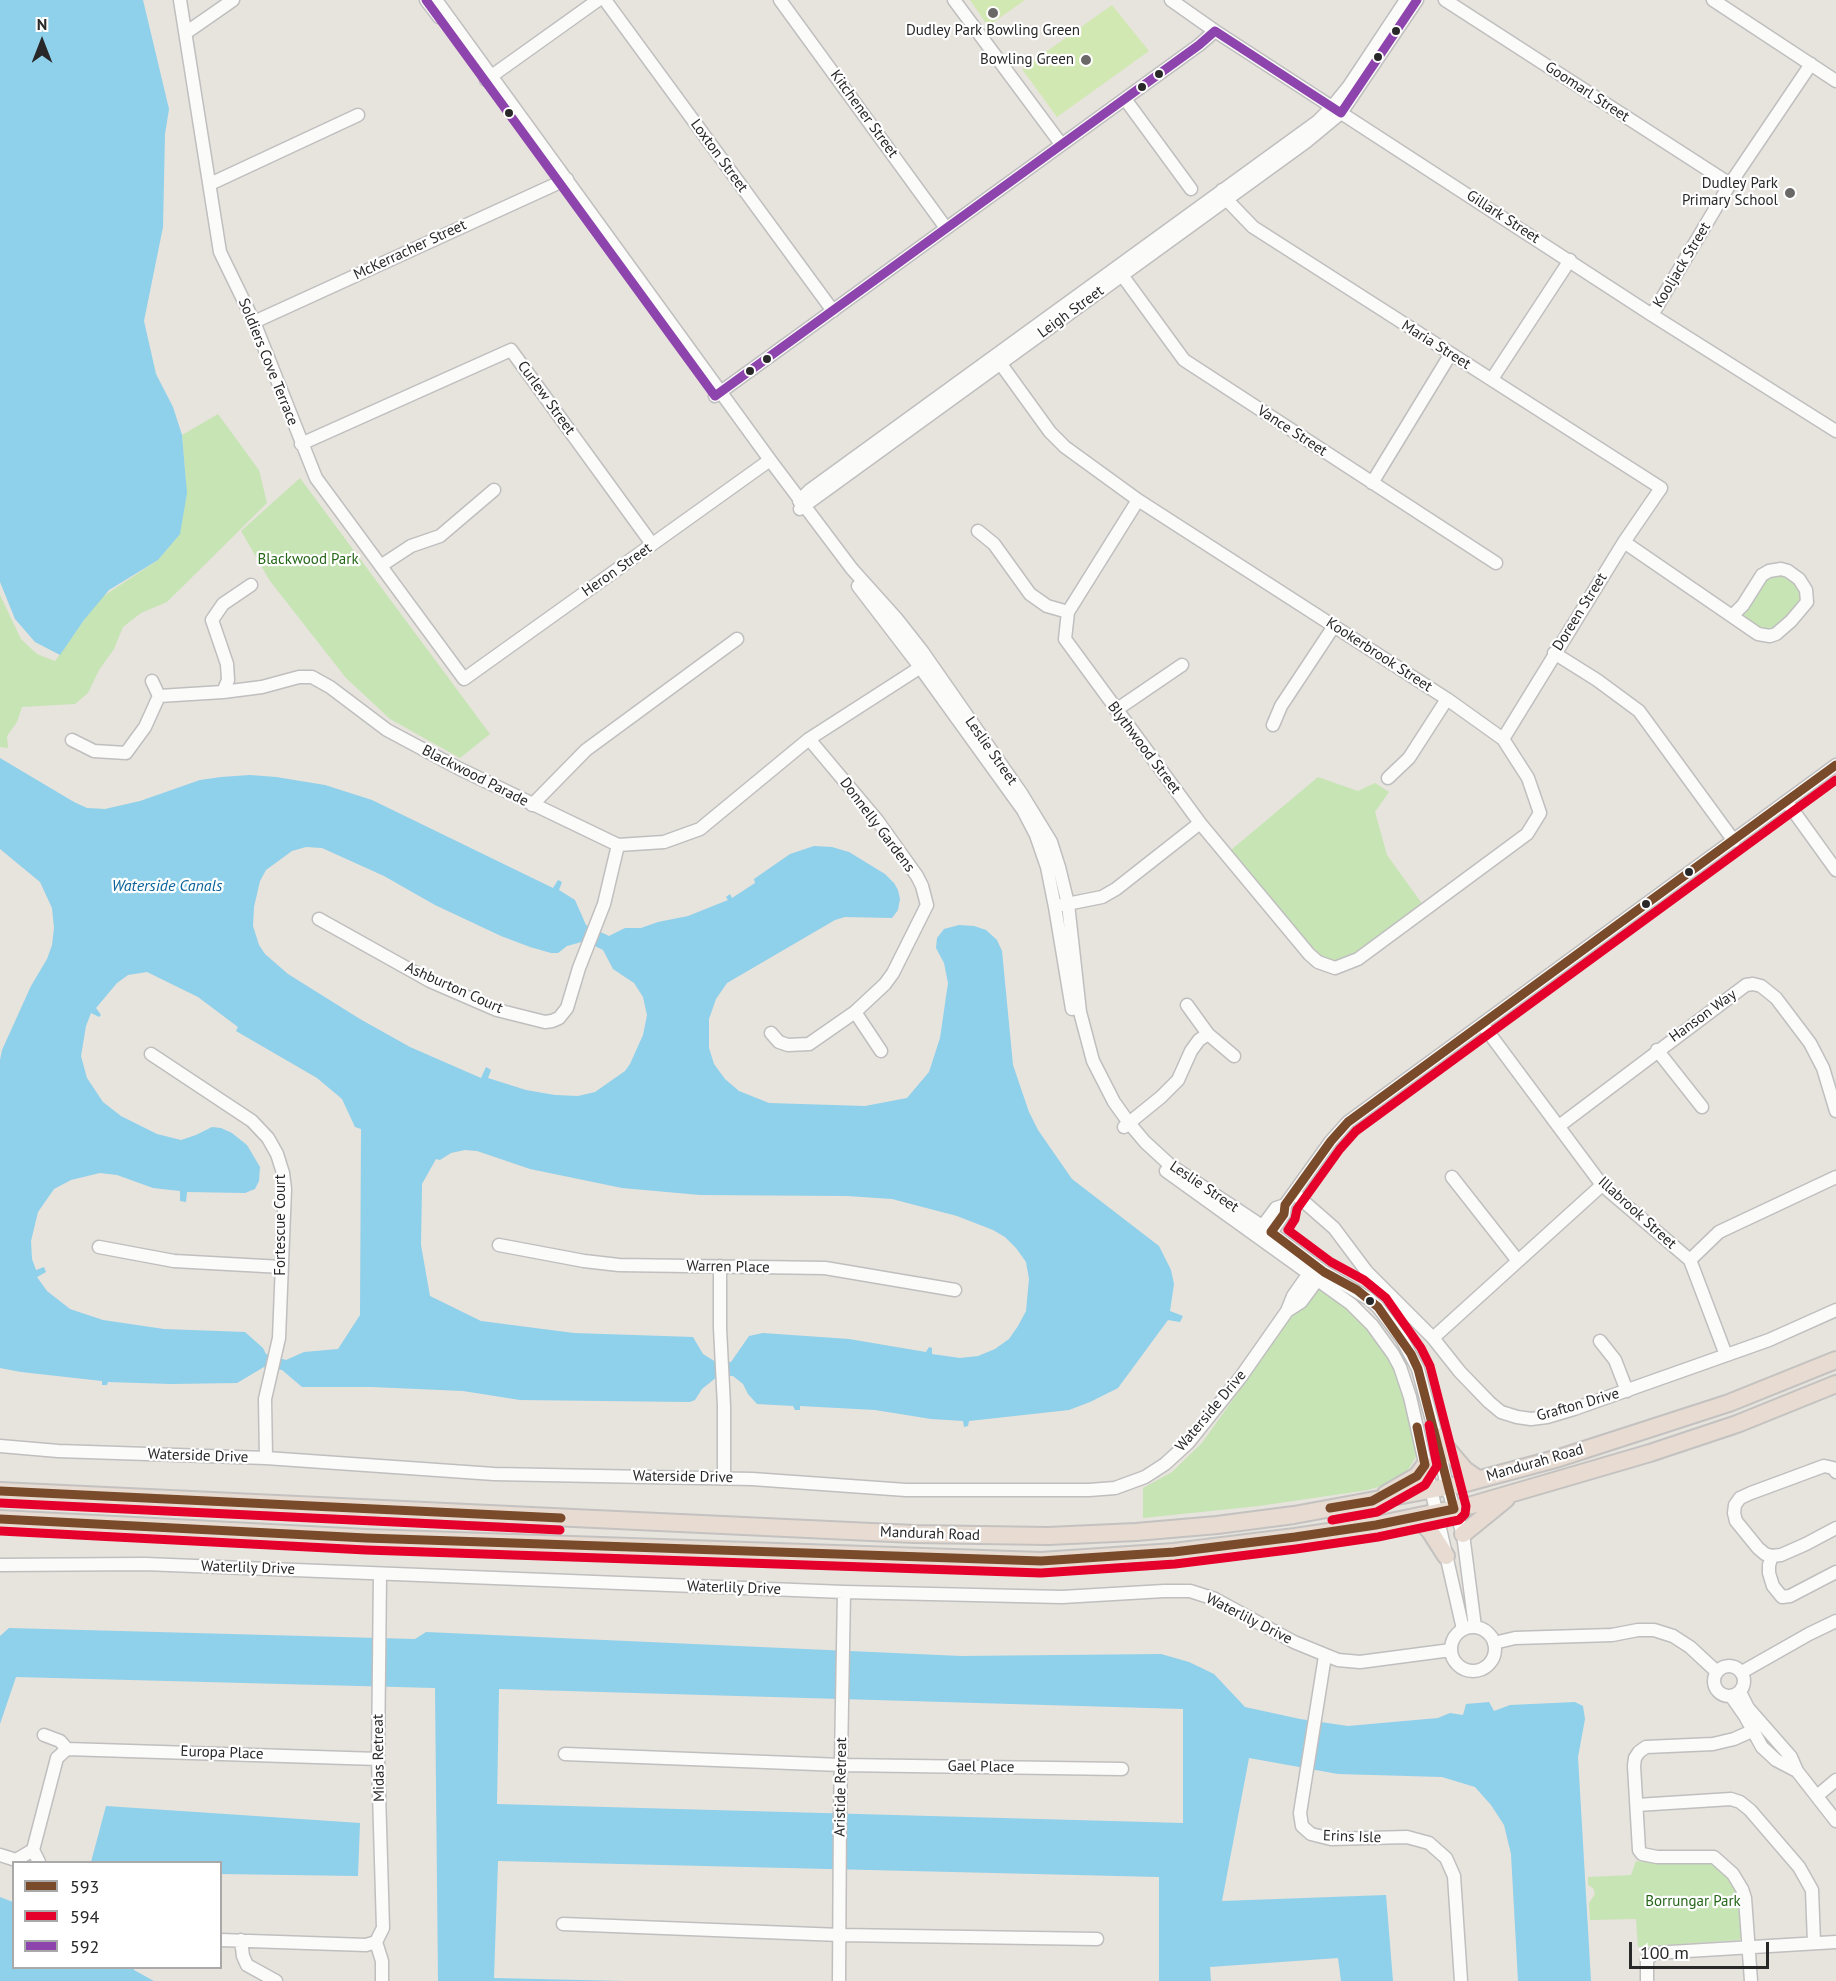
<!DOCTYPE html>
<html>
<head>
<meta charset="utf-8">
<style>
	body { margin:0 }
	#map { position:relative; width:1836px; height:1981px; overflow:hidden; background:#e7e3dd; font-family:"PT Sans",sans-serif }
	canvas { display:block }
	.legend { position:absolute; left:12px; top:1861px; width:210px; height:108px; box-sizing:border-box; background:#fff; border:2px solid #a9a9a9; margin:0; padding:8px 10px; list-style:none; font-size:18px; color:#282828 }
	.legend li { display:flex; align-items:center; gap:12px; height:30px }
	.legend b { width:30px; border:2px solid #a9a9a9 }
	.north { position:absolute; left:12px; top:12px; width:60px; height:60px; -webkit-text-stroke:4px #fff; paint-order:stroke; rotate:0deg; font-size:16px; font-weight:700; line-height:24px; text-align:center; color:#282828 }
	.north::after { content:''; display:block; margin:auto; width:21px; height:27px; background:#282828; clip-path:polygon(50% 0,100% 100%,50% 72%,0 100%) }
	.scale { position:absolute; left:1629px; top:1942px; width:140px; height:27px; box-sizing:border-box; border:3px solid #282828; border-top:0; padding-left:8px; font-size:18px; line-height:21px; white-space:nowrap; color:#282828; -webkit-text-stroke:4px #fff; paint-order:stroke }
</style>
</head>
<body>
<div id="map">
<canvas width="1836" height="1981"></canvas>
<ul class="legend">
<li><b style="height:8px;background:#7a4b2a"></b>593</li>
<li><b style="height:8px;background:#e4002b"></b>594</li>
<li><b style="height:8px;background:#8e44ad"></b>592</li>
</ul>
<div class="north">N</div>
<div class="scale">100 m</div>
</div>
<script>
const c = document.querySelector('canvas').getContext('2d');
c.lineJoin = 'round';
function paint(path, color) { c.fillStyle = color; c.fill(path, 'evenodd'); }
const poly = rows => new Path2D(rows.map(r => 'M' + r).join(''));
function strokePath(path, color, width, dash) { c.strokeStyle = color; c.lineWidth = width; c.lineCap = dash ? 'butt' : 'round'; c.setLineDash(dash || []); c.stroke(path); }
function label(font, color, halo, rows, align = 'center') {
  c.font = font + ' "PT Sans",sans-serif'; c.lineWidth = 4.5; c.setLineDash([]); c.textBaseline = 'middle'; c.strokeStyle = halo; c.fillStyle = color; for (const [text, x, y, turn = 0] of rows) {
    c.save(); c.translate(x, y); c.rotate((+turn || 0) * Math.PI / 180); c.textAlign = isNaN(turn) ? turn : align; if (halo) c.strokeText(text, 0, 0); c.fillText(text, 0, 0); c.restore();
  }
}
paint(poly([
	[218,414,259,470,267,503,167,602,141,613,123,627,114,649,99,670,88,693,75,704,22,707,17,722,7,736,8,748,0,747,0,595,21,639,37,654,55,661,99,599,158,560,173,542,186,482,182,435],
	[300,478,490,734,460,758,390,719,346,678,270,581,241,531],
	[1784,574,1792,579,1802,594,1800,603,1774,629,1763,629,1745,619,1744,614,1768,576],
	[1318,777,1358,791,1375,783,1389,792,1375,812,1387,855,1423,905,1346,959,1334,961,1322,956,1311,946,1231,850],
	[1316,1289,1327,1292,1370,1327,1395,1366,1405,1398,1417,1455,1405,1475,1395,1482,1368,1490,1259,1506,1143,1518,1143,1488,1172,1472,1202,1443,1290,1319],
	[1709,1859,1729,1877,1739,1893,1743,1933,1739,1940,1638,1947,1636,1919,1590,1920,1589,1903,1595,1894,1593,1888,1588,1885,1588,1877,1631,1875,1636,1861,1663,1863]
]), '#c7e4b5');
paint(poly([
	[970,0,1025,0,988,26],
	[1112,5,1149,51,1057,117,1022,69]
]), '#d2e8b2');
paint(poly([
	[0,0,143,0,169,109,165,134,163,227,144,321,156,374,173,407,182,435,187,493,180,534,158,560,109,590,84,620,60,655,35,642,15,619,0,582],
	[0,758,74,802,87,808,105,809,140,801,200,780,221,777,250,775,276,777,325,785,372,800,553,888,558,880,562,882,559,890,575,900,586,925,609,936,625,928,641,928,658,922,688,916,728,900,726,897,730,894,732,898,755,883,754,879,790,854,814,846,832,847,849,852,885,874,894,883,898,890,900,899,898,910,892,918,845,917,835,920,727,983,716,999,709,1019,709,1048,714,1064,725,1079,739,1091,769,1103,865,1106,907,1098,929,1072,940,1038,948,983,944,963,936,948,937,938,944,929,959,925,974,926,986,930,997,940,1002,951,1013,1065,1029,1112,1038,1130,1072,1179,1159,1246,1171,1270,1174,1284,1170,1311,1183,1316,1180,1322,1168,1320,1118,1388,1090,1402,1069,1410,969,1421,968,1426,964,1427,963,1421,931,1419,875,1410,800,1406,800,1410,795,1410,793,1406,757,1404,748,1394,743,1384,733,1376,718,1376,702,1389,695,1400,690,1402,520,1400,463,1391,372,1387,302,1387,282,1370,264,1367,237,1383,171,1384,108,1382,107,1385,102,1385,102,1381,21,1372,0,1368,0,1060,2,1050,31,986,47,959,52,945,54,928,52,908,40,882,0,849],
	[306,847,322,848,384,876,435,905,501,936,530,947,551,953,558,953,567,946,585,941,603,950,613,969,634,983,643,997,647,1015,643,1035,630,1064,625,1071,595,1092,578,1096,555,1095,526,1090,488,1078,491,1070,486,1067,481,1078,410,1047,360,1019,288,974,265,954,259,945,253,926,254,907,260,881,266,870,292,851],
	[147,972,198,997,238,1027,236,1031,317,1078,342,1099,355,1127,361,1129,360,1315,338,1349,304,1352,286,1360,266,1354,263,1348,245,1332,164,1329,103,1320,70,1309,47,1291,37,1277,46,1272,44,1267,36,1270,32,1259,31,1241,38,1212,54,1189,71,1180,100,1173,117,1175,153,1188,180,1191,180,1201,186,1202,187,1192,245,1193,255,1189,259,1181,260,1167,247,1145,232,1133,221,1128,212,1127,196,1135,181,1140,157,1134,121,1116,103,1102,87,1078,81,1056,86,1026,91,1013,99,1017,101,1015,96,1008,117,983,128,975],
	[465,1150,477,1151,530,1169,622,1188,700,1195,847,1196,892,1199,957,1216,993,1230,1005,1237,1016,1248,1026,1262,1029,1279,1026,1311,1018,1326,1009,1339,995,1349,978,1356,960,1358,932,1354,932,1348,929,1347,926,1352,849,1339,763,1333,749,1336,731,1362,716,1362,703,1354,693,1337,574,1333,481,1321,430,1296,421,1245,422,1184,436,1159,440,1160,451,1153],
	[9,1628,415,1639,426,1632,961,1656,1161,1654,1189,1662,1214,1674,1245,1707,1300,1719,1348,1726,1438,1718,1450,1713,1463,1715,1466,1704,1489,1702,1494,1711,1510,1705,1575,1702,1583,1706,1585,1719,1578,1757,1591,1981,1518,1981,1511,1854,1504,1825,1491,1805,1475,1787,1442,1777,1338,1774,1249,1758,1222,1901,1386,1895,1393,1981,1341,1981,1338,1958,1210,1967,1211,1981,1159,1981,1159,1877,498,1861,494,1978,623,1981,438,1981,435,1688,16,1677,0,1724,0,1636],
	[499,1689,1183,1709,1183,1823,497,1804],
	[106,1806,360,1823,358,1876,221,1874,220,1862,91,1862],
	[0,1897,13,1902,14,1968,134,1968,134,1970,154,1981,0,1981]
]), '#8fd0eb');
const minor = poly([
	[180,0,220,252,254,322,316,478,464,679,770,460],
	[426,0,439,17],
	[436,0,770,460,852,569,896,618,922,651,1021,793,1051,842,1059,867,1068,904,1080,1012,1093,1061,1114,1102,1129,1123,1145,1142,1170,1165,1262,1226,1324,1272,1369,1299,1378,1307,1402,1339,1418,1369,1438,1443,1447,1487,1463,1534,1475,1627],
	[605,0,833,311],
	[780,0,946,228],
	[954,0,1061,144],
	[1171,0,1215,31,1652,315,1836,431],
	[1445,0,1730,184],
	[1713,0,1836,81],
	[187,32,233,0],
	[486,80,598,0],
	[1125,99,1191,189],
	[210,184,358,115],
	[1222,190,1227,200,1253,227,1661,488,1624,542,1503,739],
	[1119,271,1184,360,1496,563],
	[1652,315,1730,184,1811,64],
	[254,322,567,179],
	[995,356,1050,432,1065,447,1138,500,1447,699,1503,739,1528,778,1540,813,1527,834,1358,959,1335,968,1318,962,1309,954,1200,823,1065,639,1068,612,1138,500],
	[1492,379,1570,260],
	[715,396,1199,45,1215,31],
	[301,444,511,350,652,544],
	[1372,483,1450,355],
	[799,501,810,490,1318,121,1332,107,1349,86,1406,0],
	[800,509,1306,142,1341,113,1417,0],
	[978,531,994,544,1030,594,1047,606,1068,612],
	[1624,542,1758,634,1770,636,1776,634,1791,621,1807,602,1806,590,1799,579,1788,571,1781,569,1769,571,1762,575,1743,605,1732,616],
	[382,565,411,546,440,536,494,490],
	[858,586,917,663,1023,810,1036,835,1047,867,1055,907,1072,1009],
	[1554,653,1597,680,1639,711,1734,841],
	[152,681,159,696],
	[223,692,228,680,227,664,212,620,223,604,251,585],
	[1116,710,1182,665],
	[1273,725,1281,706,1334,626],
	[72,740,94,751,126,753,145,727,159,696,223,692,262,687,299,677,312,677,330,687,387,730,458,768,618,845,664,842,700,829,809,739,927,663],
	[1388,778,1409,758,1447,699],
	[1787,802,1836,870],
	[532,805,586,750,737,639],
	[1062,905,1102,897,1116,889,1200,823],
	[319,919,430,981,497,1010,545,1022,552,1021,559,1018,567,1008,579,968,604,904,618,845],
	[1187,1005,1208,1034,1234,1056],
	[855,1012,881,1051],
	[1483,1025,1602,1185,1690,1260,1726,1355],
	[771,1033,779,1042,788,1045,809,1044,855,1012,885,984,893,973,927,905,922,886,917,876,877,820,809,739],
	[1657,1050,1702,1107],
	[151,1054,252,1121,268,1138,277,1154,283,1173,285,1189,279,1338,265,1399,266,1458],
	[1559,1126,1746,985,1753,984,1761,986,1776,998,1810,1043,1823,1068,1836,1111],
	[1124,1127,1161,1097,1178,1080,1191,1051,1199,1040,1208,1034],
	[1166,1171,1351,1304,1372,1325,1393,1354,1400,1367,1410,1397,1463,1629],
	[1452,1177,1518,1261],
	[1294,1193,1334,1228,1367,1272,1433,1338,1460,1372,1489,1402,1501,1412,1517,1417,1531,1419,1547,1417,1574,1409,1769,1340,1836,1310],
	[1259,1231,1276,1208,1285,1205],
	[1267,1239,1284,1214,1285,1205,1331,1141,1348,1122,1836,765],
	[499,1245,584,1261,619,1265,825,1268,955,1290],
	[99,1247,174,1261,282,1267],
	[1690,1260,1719,1232,1836,1177],
	[720,1266,720,1328,724,1406,724,1478],
	[1287,1311,1301,1302,1321,1275],
	[1433,1338,1602,1185],
	[1600,1341,1615,1360,1627,1391],
	[0,1446,58,1451,266,1458,494,1474,752,1479,906,1490,1089,1490,1115,1488,1145,1477,1165,1464,1188,1443,1240,1378,1287,1311,1293,1296,1312,1269],
	[1836,1472,1833,1468,1824,1466,1751,1493,1740,1498,1735,1505,1734,1513,1736,1521,1758,1548,1765,1554,1772,1556,1781,1555,1806,1544,1836,1528],
	[1772,1556,1769,1565,1769,1573,1773,1586,1782,1597,1790,1596,1836,1572],
	[0,1565,145,1564,844,1592,1062,1597,1164,1591,1190,1591,1215,1599,1294,1642,1338,1660,1360,1662,1451,1650],
	'1451 1649a22 22 0 1 1 44 0a22 22 0 1 1-44 0Z',
	[1494,1643,1515,1638,1612,1635,1638,1630,1654,1630,1673,1636,1690,1647,1717,1672],
	[1325,1656,1300,1813,1302,1826,1311,1834,1331,1839,1407,1837,1429,1843,1446,1858,1454,1876,1461,1981],
	'1714 1681a15 15 0 1 1 30 0a15 15 0 1 1-30 0Z',
	[1742,1672,1809,1634,1836,1621],
	[1740,1692,1748,1708,1791,1757,1797,1771,1836,1821],
	[1731,1696,1745,1716,1762,1747,1776,1760,1797,1771],
	[44,1735,60,1741,67,1749],
	[565,1754,841,1765,1122,1769],
	[1817,1796,1836,1780],
	[1637,1805,1731,1799,1740,1802,1750,1810,1799,1867,1812,1890,1814,1943],
	[0,1855,16,1860,33,1850],
	[39,1862,33,1850,57,1758,67,1749,378,1759],
	[563,1924,840,1935,1097,1939],
	[220,1940,366,1945,376,1942,383,1928,378,1759,380,1574],
	[241,1940,243,1956,247,1965,276,1981],
	[376,1942,382,1961,382,1981],
	[839,1981,840,1814,844,1592],
	[1647,1981,1647,1960,1654,1953,1836,1942],
	[1751,1981,1745,1898,1742,1889,1733,1874,1714,1857,1657,1857,1642,1854,1639,1850,1634,1766,1635,1758,1639,1752,1646,1747,1713,1744,1734,1739,1752,1731]
]);
const highway = poly([
	[1436,1436,1465,1470,1478,1479],
	[0,1491,914,1534,1048,1536,1136,1532,1217,1525,1294,1515,1462,1484,1559,1458,1729,1403,1836,1360],
	[1386,1494,1417,1476,1425,1465],
	[1412,1518,1422,1523,1430,1531,1446,1556],
	[0,1519,366,1538,1041,1561,1174,1552,1295,1537,1376,1525,1472,1505,1650,1453,1737,1424,1836,1384],
	[1463,1534,1506,1499]
]);
strokePath(minor, '#c0bfbf', 15);
strokePath(highway, '#c3c2c0', 20);
strokePath(minor, '#fbfbfa', 12);
strokePath(highway, '#e8dcd2', 16);
strokePath(poly([
	[0,1491,561,1518],
	[1330,1508,1372,1501,1417,1476,1425,1465,1417,1427],
	[0,1519,366,1538,1041,1561,1174,1552,1295,1537,1376,1525,1454,1509,1418,1369,1411,1354,1378,1307,1357,1290,1324,1272,1271,1232,1284,1214,1285,1205,1331,1141,1348,1122,1836,765]
]), '#7a4b2a', 9);
strokePath(poly([
	[0,1503,560,1530],
	[1332,1520,1377,1512,1425,1485,1437,1466,1429,1425],
	[0,1531,366,1550,1041,1573,1175,1564,1296,1549,1378,1537,1459,1520,1465,1514,1466,1506,1430,1366,1421,1348,1386,1298,1364,1280,1331,1262,1288,1230,1295,1219,1297,1209,1340,1149,1356,1131,1836,780]
]), '#e4002b', 9);
strokePath(poly([
	[426,0,715,396,1199,45,1215,31],
	[1215,31,1341,113,1417,0]
]), '#8e44ad', 9);
for (const [x, y, r, color] of [
	[993,13,6,"#6b6967"],
	[1396,31,5,"#282828"],
	[1378,57,5,"#282828"],
	[1086,60,6,"#6b6967"],
	[1159,74,5,"#282828"],
	[1142,87,5,"#282828"],
	[509,113,5,"#282828"],
	[1790,193,6,"#6b6967"],
	[767,359,5,"#282828"],
	[750,371,5,"#282828"],
	[1689,872,5,"#282828"],
	[1646,904,5,"#282828"],
	[1370,1301,5,"#282828"]
]) { const dot = new Path2D(); dot.arc(x, y, r, 0, 2 * Math.PI); c.fillStyle = color; c.fill(dot); strokePath(dot, '#fff', 2); }
label('15px', '#282828', '#fff', [
	["Dudley Park Bowling Green",993,31,"center"],
	["Bowling Green",1074,60],
	["Dudley Park",1778,184],
	["Primary School",1778,201]
], 'right');
label('15px', '#282828', '#fff', [
	["Goomarl Street",1587,92,33],
	["Kitchener Street",864,114,54],
	["Loxton Street",719,156,54],
	["Gillark Street",1503,217,33],
	["McKerracher Street",410,250,-25],
	["Kooljack Street",1682,265,-59],
	["Leigh Street",1071,312,-36],
	["Maria Street",1436,345,32],
	["Soldiers Cove Terrace",268,362,68],
	["Curlew Street",546,398,54],
	["Vance Street",1292,431,33],
	["Heron Street",617,570,-35],
	["Doreen Street",1580,612,-58],
	["Kookerbrook Street",1379,655,33],
	["Blythwood Street",1144,748,53],
	["Leslie Street",991,751,55],
	["Blackwood Parade",475,776,27],
	["Donnelly Gardens",877,825,53],
	["Ashburton Court",454,988,24],
	["Hanson Way",1703,1016,-36],
	["Leslie Street",1204,1187,34],
	["Illabrook Street",1637,1213,42],
	["Fortescue Court",281,1225,-90],
	["Warren Place",728,1267,1],
	["Grafton Drive",1578,1405,-16],
	["Waterside Drive",1211,1411,-50],
	["Waterside Drive",198,1456,2],
	["Mandurah Road",1535,1463,-16],
	["Waterside Drive",683,1477,1],
	["Mandurah Road",930,1534,2],
	["Waterlily Drive",248,1568,2],
	["Waterlily Drive",734,1588,2],
	["Waterlily Drive",1249,1619,27],
	["Europa Place",222,1753,2],
	["Midas Retreat",379,1758,-91],
	["Gael Place",981,1767,1],
	["Aristide Retreat",841,1787,-89],
	["Erins Isle",1352,1837,2]
]);
label('15px', '#256618', '#fff', [
	["Blackwood Park",308,560],
	["Borrungar Park",1693,1902]
]);
label('italic 16px', '#0a639b', '#fff', [
	["Waterside Canals",167,886]
]);
</script>
</body>
</html>
